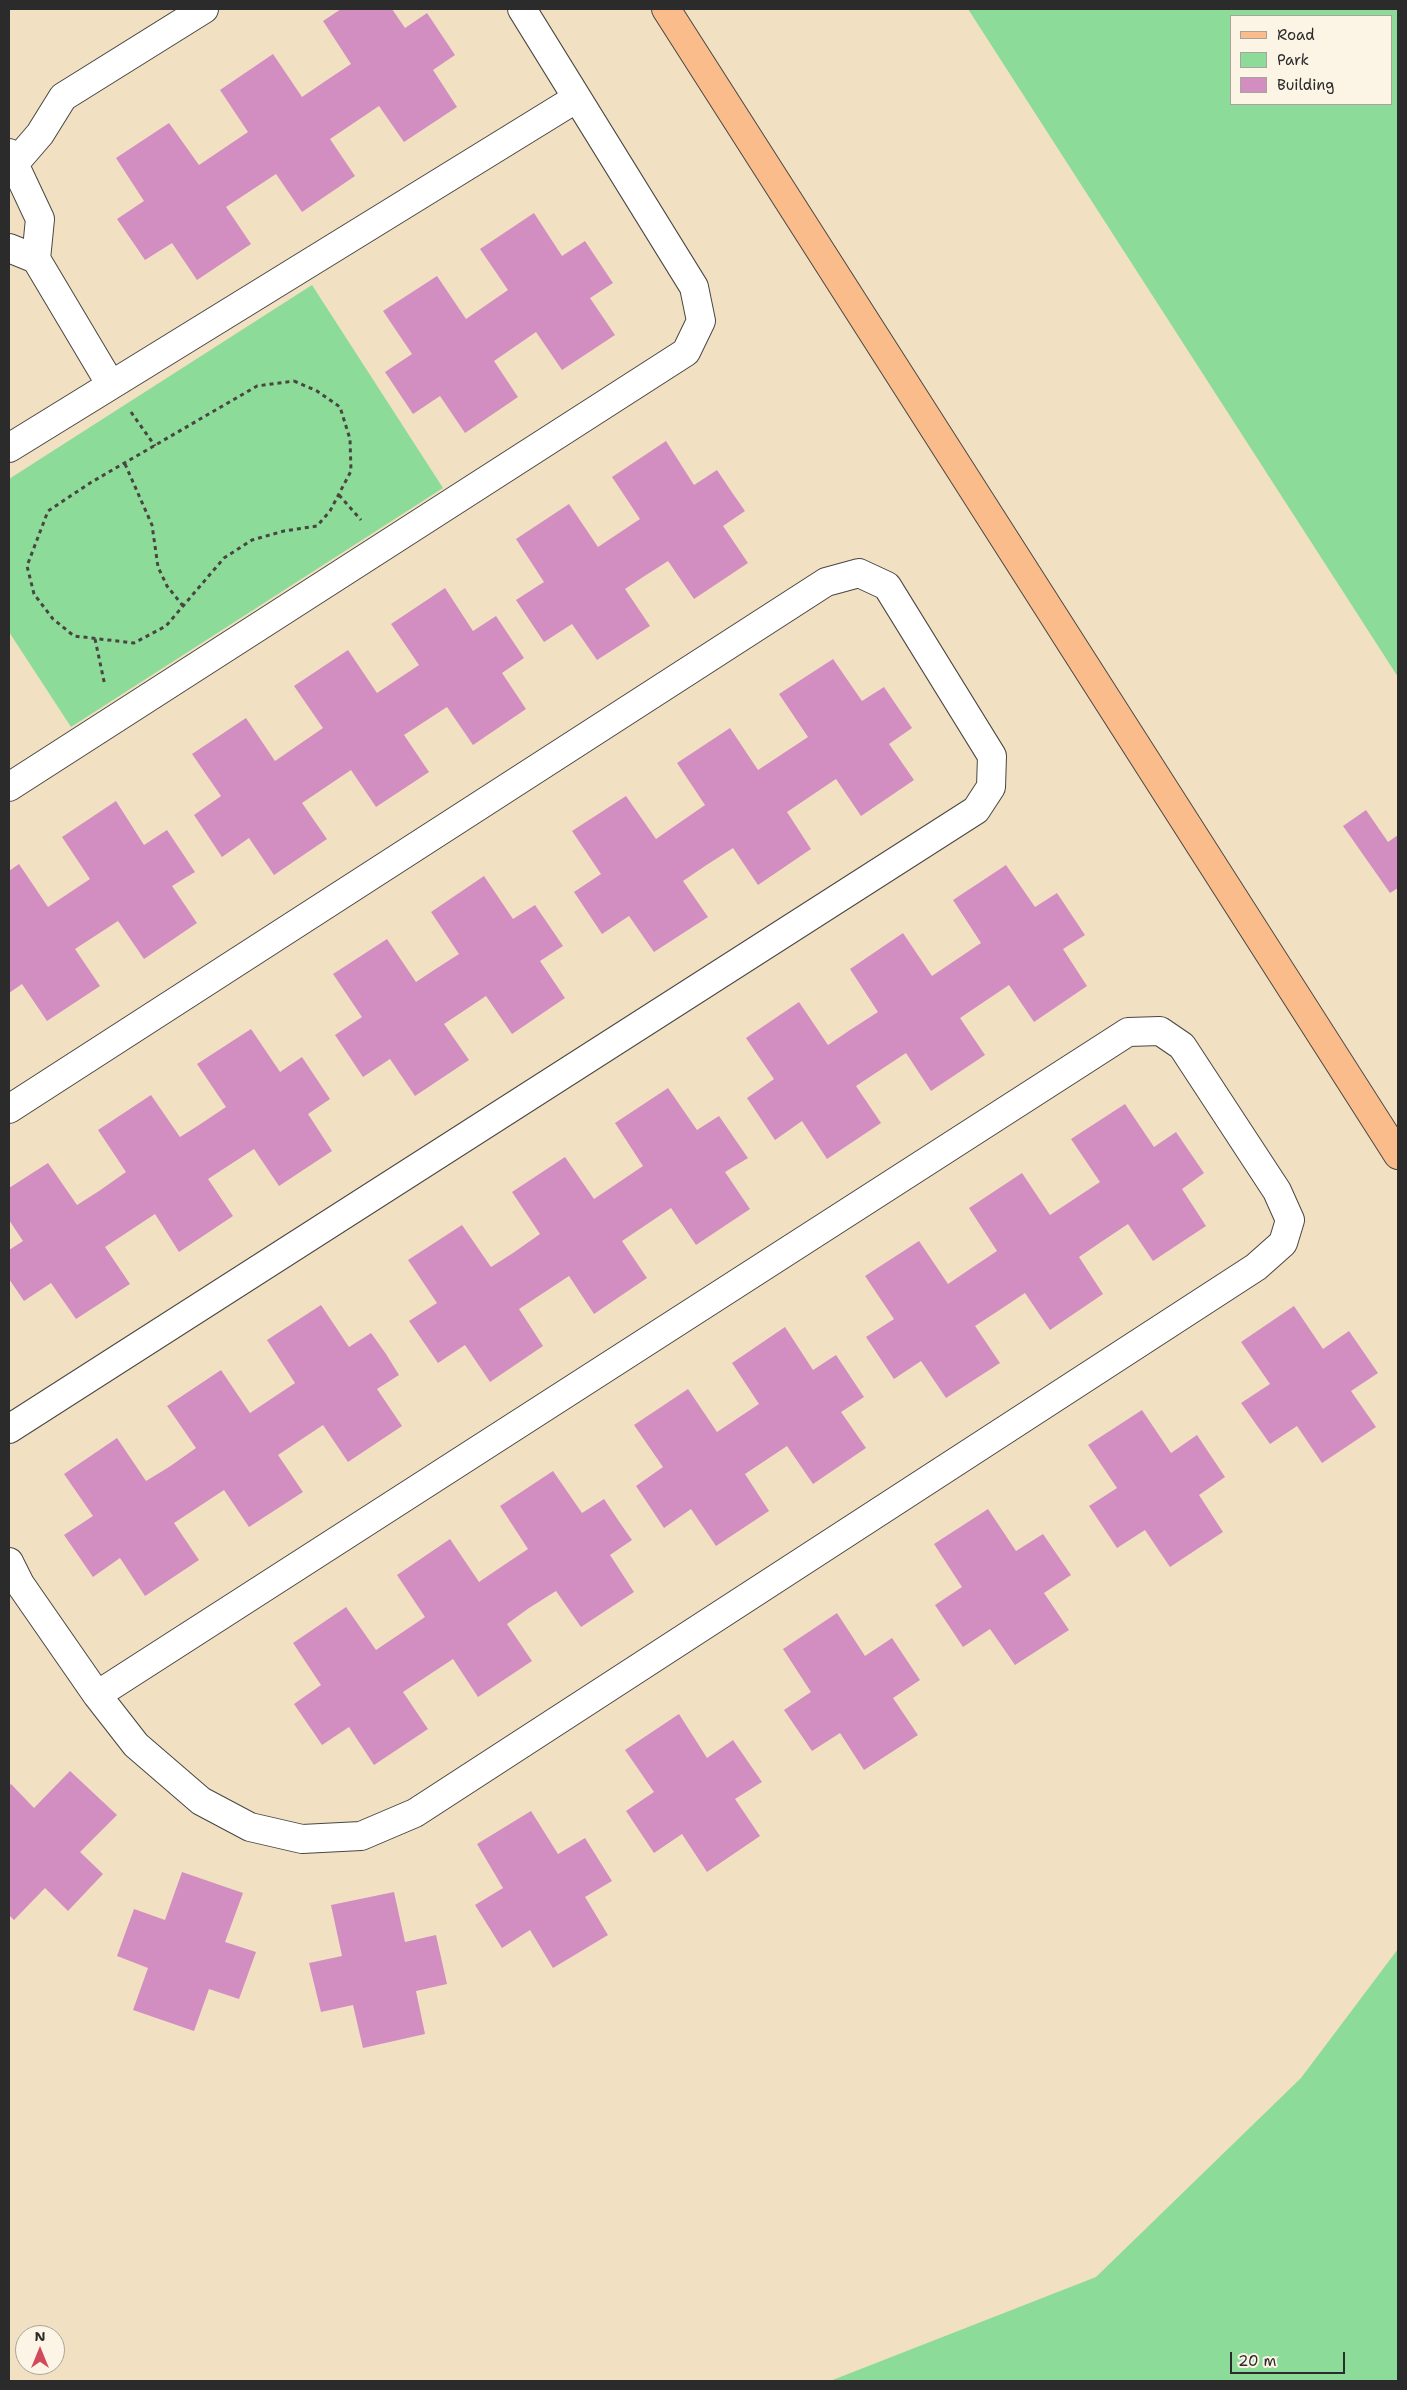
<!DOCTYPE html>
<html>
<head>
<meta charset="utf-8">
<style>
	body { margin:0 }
	#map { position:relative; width:1407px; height:2390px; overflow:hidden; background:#f1e1c2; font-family:"Shantell Sans",sans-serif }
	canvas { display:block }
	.frame { position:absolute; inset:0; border:10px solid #2b2b2b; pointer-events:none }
	.legend { position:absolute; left:1230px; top:15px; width:162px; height:90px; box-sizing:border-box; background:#fcf5e5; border:1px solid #a8a49b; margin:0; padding:6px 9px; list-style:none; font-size:15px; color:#2b2b2b }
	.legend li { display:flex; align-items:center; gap:10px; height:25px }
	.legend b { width:25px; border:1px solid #a8a49b }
	.north { position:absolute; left:15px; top:2325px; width:50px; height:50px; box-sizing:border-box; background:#fcf5e5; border:1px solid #a8a49b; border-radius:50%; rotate:0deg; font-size:14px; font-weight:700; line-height:20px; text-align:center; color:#2b2b2b }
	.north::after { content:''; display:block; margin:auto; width:18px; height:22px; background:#d1495b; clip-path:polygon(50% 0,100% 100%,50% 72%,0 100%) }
	.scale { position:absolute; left:1230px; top:2352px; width:115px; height:22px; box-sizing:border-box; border:2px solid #2b2b2b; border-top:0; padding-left:6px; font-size:15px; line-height:18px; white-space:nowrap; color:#2b2b2b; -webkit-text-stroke:4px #fcf5e5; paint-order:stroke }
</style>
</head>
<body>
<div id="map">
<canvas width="1407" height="2390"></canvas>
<div class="frame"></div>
<ul class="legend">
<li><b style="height:6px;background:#fabc8b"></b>Road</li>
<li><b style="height:14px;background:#8cdb99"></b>Park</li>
<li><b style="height:14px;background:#d28ec0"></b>Building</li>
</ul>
<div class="north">N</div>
<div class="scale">20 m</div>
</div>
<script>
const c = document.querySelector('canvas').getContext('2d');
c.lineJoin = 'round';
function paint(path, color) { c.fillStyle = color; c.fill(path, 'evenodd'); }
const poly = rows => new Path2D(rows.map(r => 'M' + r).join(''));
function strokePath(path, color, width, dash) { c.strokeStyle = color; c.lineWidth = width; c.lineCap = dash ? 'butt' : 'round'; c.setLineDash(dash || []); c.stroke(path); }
paint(poly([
	[968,9,1398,9,1398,677],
	[1231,16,1391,16,1391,104,1231,104],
	[312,285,443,488,71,727,9,632,9,479],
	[1398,1949,1398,2381,830,2381,1096,2277,1301,2078]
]), '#8cdb99');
paint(poly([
	[341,9,392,9,405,28,427,13,455,55,433,70,457,107,404,142,379,106,330,139,355,176,302,212,276,174,226,207,251,244,197,280,172,243,145,260,117,219,144,201,116,158,169,123,199,165,248,132,220,90,273,54,302,97,324,82,351,64,323,21],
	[534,213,562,256,585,241,613,283,590,298,615,335,562,370,536,332,494,361,518,397,465,433,440,396,413,414,385,372,412,354,383,311,437,276,466,319,508,290,480,249],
	[666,441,694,485,717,470,731,491,745,511,723,526,748,563,694,599,668,561,643,577,625,589,650,626,597,660,572,624,544,642,516,600,544,582,516,539,569,504,598,547,640,519,612,477],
	[445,588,473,631,496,616,524,658,502,673,526,709,473,745,447,707,404,735,429,772,376,807,351,770,302,803,327,839,274,875,249,838,222,857,194,815,221,796,192,754,246,718,275,761,323,728,294,686,348,650,377,693,419,665,391,624],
	[833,659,862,701,884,687,912,728,889,744,914,780,861,816,836,779,787,812,811,849,758,885,733,848,705,866,683,881,708,917,654,952,629,916,602,934,574,892,601,874,572,831,626,796,656,839,705,805,677,763,730,728,758,770,808,737,779,694],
	[116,801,144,845,167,830,195,872,172,886,197,923,144,959,118,921,75,949,100,986,47,1021,22,984,9,993,9,871,19,864,48,907,90,879,62,837],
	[1366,810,1388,842,1398,835,1398,888,1390,893,1343,826],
	[1006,865,1035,907,1057,893,1085,935,1063,949,1087,986,1034,1022,1009,985,960,1018,985,1055,931,1091,906,1053,856,1086,881,1123,827,1159,802,1121,775,1140,747,1098,774,1079,746,1038,799,1002,828,1045,850,1030,878,1012,850,969,903,933,932,976,981,943,953,900],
	[484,876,513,919,535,905,563,946,540,961,565,998,512,1034,486,996,444,1024,469,1060,415,1096,390,1059,363,1077,335,1035,362,1017,333,974,387,939,416,982,434,970,459,954,431,912],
	[251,1029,280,1072,302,1057,330,1099,308,1114,332,1151,279,1186,254,1149,208,1179,233,1216,179,1252,155,1214,105,1247,130,1284,76,1319,51,1283,24,1301,9,1279,9,1250,23,1241,9,1220,9,1188,48,1163,77,1205,99,1191,126,1172,98,1130,151,1095,180,1137,199,1125,226,1107,197,1064],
	[668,1088,697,1130,719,1116,748,1158,725,1172,750,1209,696,1245,671,1208,622,1241,647,1278,594,1314,569,1276,519,1309,543,1346,490,1382,465,1345,438,1363,409,1321,437,1303,408,1260,462,1225,491,1267,513,1253,540,1234,512,1192,565,1157,594,1199,643,1166,615,1123],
	[1125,1104,1154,1147,1176,1132,1204,1173,1182,1189,1206,1226,1153,1261,1128,1224,1101,1242,1079,1257,1103,1294,1050,1330,1025,1293,998,1311,975,1326,1000,1363,946,1398,921,1361,894,1379,866,1337,894,1319,865,1276,919,1241,948,1284,970,1269,997,1251,969,1208,1022,1173,1050,1215,1100,1182,1071,1139],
	[321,1305,349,1347,371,1333,386,1354,399,1375,377,1389,402,1426,348,1462,323,1425,278,1455,303,1492,249,1527,224,1490,174,1523,199,1560,145,1596,120,1558,93,1577,64,1535,93,1516,64,1474,117,1438,146,1481,169,1467,196,1448,167,1406,221,1370,250,1413,295,1383,267,1340],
	[1294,1306,1323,1349,1349,1331,1378,1373,1351,1391,1376,1427,1322,1463,1297,1426,1270,1444,1241,1403,1270,1384,1241,1342],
	[785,1327,813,1370,836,1355,864,1397,841,1412,866,1448,813,1484,787,1446,745,1474,769,1511,716,1546,691,1509,664,1528,636,1486,663,1467,634,1425,688,1389,717,1432,759,1404,732,1363],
	[1142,1410,1171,1453,1197,1435,1225,1477,1199,1495,1223,1532,1170,1567,1145,1530,1117,1548,1089,1506,1117,1488,1088,1445],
	[553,1471,582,1513,604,1499,618,1520,632,1540,610,1555,634,1592,581,1627,556,1591,529,1608,507,1624,532,1661,478,1697,453,1659,403,1692,428,1729,374,1765,349,1727,322,1745,294,1704,321,1685,293,1643,346,1607,376,1650,425,1617,397,1575,450,1539,479,1582,501,1567,528,1549,500,1506],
	[988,1509,1016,1551,1043,1534,1071,1575,1044,1593,1069,1630,1015,1665,990,1629,963,1647,935,1605,962,1587,934,1544],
	[837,1613,865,1656,892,1638,920,1680,893,1698,918,1735,864,1770,840,1733,812,1751,784,1710,811,1692,783,1649],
	[679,1714,707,1758,733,1740,762,1782,735,1799,760,1836,707,1872,682,1834,654,1853,626,1811,654,1792,625,1750],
	[70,1771,117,1815,80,1852,103,1874,68,1911,45,1888,14,1920,9,1915,9,1786,11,1784,34,1808],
	[531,1811,558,1854,585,1838,612,1881,585,1897,608,1935,553,1968,530,1930,502,1948,475,1905,503,1888,477,1844],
	[182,1872,243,1893,225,1942,256,1952,239,1999,209,1989,194,2031,133,2010,148,1968,117,1956,134,1909,165,1920],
	[394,1892,405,1942,436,1935,447,1984,416,1991,425,2034,363,2048,353,2005,321,2012,309,1963,342,1956,331,1905]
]), '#d28ec0');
const minor = poly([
	[9,153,40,219,36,259,111,385],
	[9,166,15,163,40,134,63,97,204,9],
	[9,248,36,259],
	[9,448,577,98],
	[9,787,686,352,701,321,694,287,522,9],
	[9,1109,826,582,859,573,887,586,992,756,991,787,976,810,9,1429],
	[9,1562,20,1584,97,1695,136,1745,201,1801,250,1827,302,1839,361,1836,415,1813,1256,1267,1283,1243,1290,1220,1277,1191,1182,1046,1160,1031,1128,1032,97,1695]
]);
const major = poly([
	[666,9,1398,1155]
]);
strokePath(minor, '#494642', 30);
strokePath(major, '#494642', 30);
strokePath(poly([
	[294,381,317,391,340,407,350,439,351,471,330,511,317,526,284,531,252,540,224,558,166,626,134,643,74,636,53,619,34,594,27,566,48,511,90,483,257,386,294,381],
	[131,412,155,446],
	[125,464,152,525,158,567,167,586,183,606],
	[339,495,361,520],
	[95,639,105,686]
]), '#494642', 3, [4, 4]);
strokePath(minor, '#fff', 28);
strokePath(major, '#fabc8b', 28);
</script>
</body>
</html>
